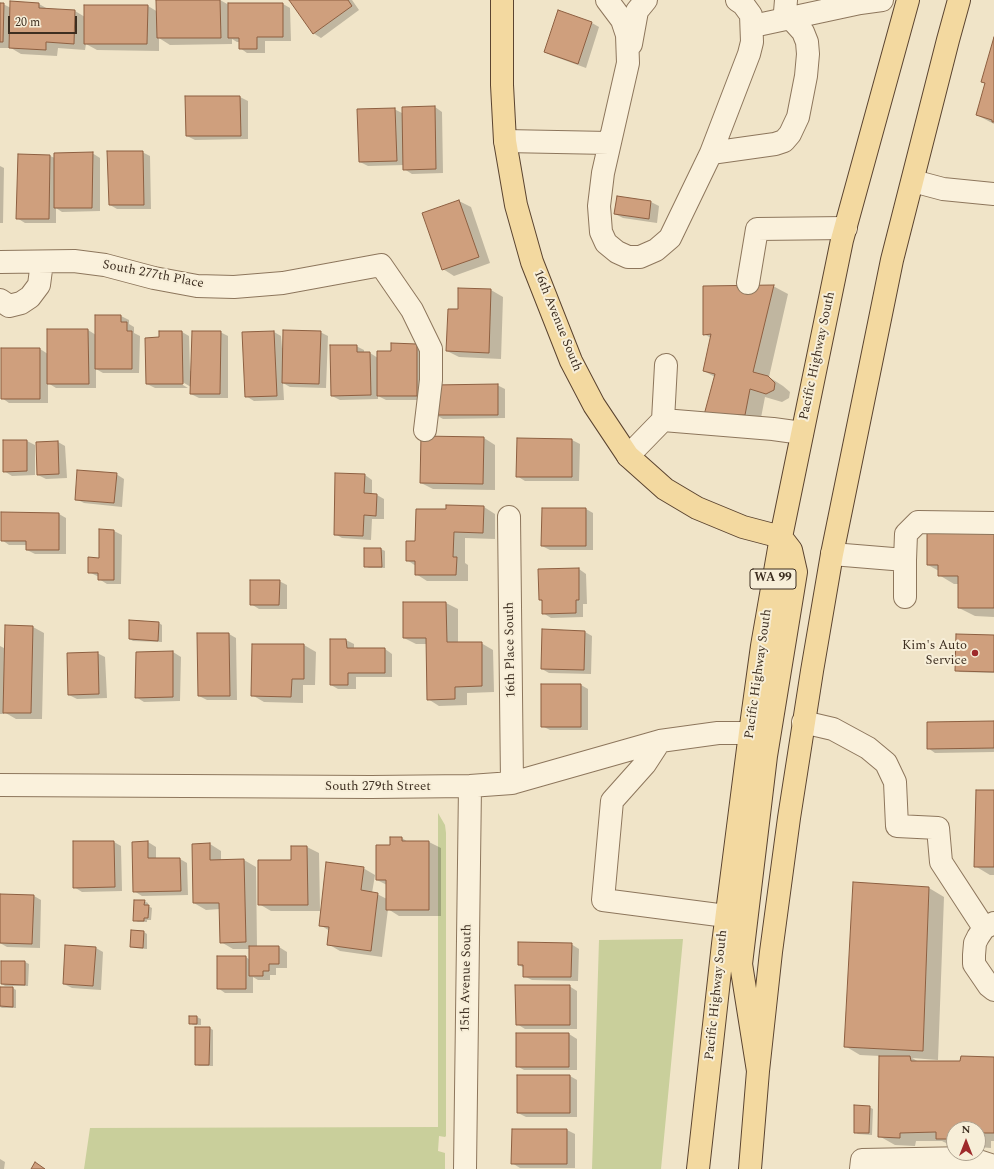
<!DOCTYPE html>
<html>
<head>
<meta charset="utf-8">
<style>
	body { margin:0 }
	#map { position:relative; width:994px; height:1169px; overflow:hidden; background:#f0e4c8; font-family:Spectral,serif }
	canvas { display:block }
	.north { position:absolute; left:946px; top:1121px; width:40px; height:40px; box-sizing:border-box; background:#f7eed8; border:1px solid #ada18e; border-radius:50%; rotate:0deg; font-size:11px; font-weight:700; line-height:16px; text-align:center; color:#3d2e20 }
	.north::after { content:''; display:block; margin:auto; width:14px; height:18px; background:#9e2a2b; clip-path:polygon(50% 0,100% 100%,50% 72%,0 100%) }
	.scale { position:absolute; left:8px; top:16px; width:69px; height:18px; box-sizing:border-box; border:2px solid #3d2e20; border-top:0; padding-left:5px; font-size:12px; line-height:14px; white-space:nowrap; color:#3d2e20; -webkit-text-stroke:3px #f7eed8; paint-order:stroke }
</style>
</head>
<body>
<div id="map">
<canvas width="994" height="1169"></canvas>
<div class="north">N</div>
<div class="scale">20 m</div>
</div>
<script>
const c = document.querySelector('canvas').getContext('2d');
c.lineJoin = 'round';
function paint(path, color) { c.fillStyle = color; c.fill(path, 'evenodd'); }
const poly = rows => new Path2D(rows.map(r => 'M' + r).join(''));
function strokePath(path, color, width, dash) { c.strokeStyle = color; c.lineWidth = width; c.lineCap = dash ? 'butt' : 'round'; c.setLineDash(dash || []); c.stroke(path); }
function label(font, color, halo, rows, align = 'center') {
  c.font = font + ' Spectral,serif'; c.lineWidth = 4; c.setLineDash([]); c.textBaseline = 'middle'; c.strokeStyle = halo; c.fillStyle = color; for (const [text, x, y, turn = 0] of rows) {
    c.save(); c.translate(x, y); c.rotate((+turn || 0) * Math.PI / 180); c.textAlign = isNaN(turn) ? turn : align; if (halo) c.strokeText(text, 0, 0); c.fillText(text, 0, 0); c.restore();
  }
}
paint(poly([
	[438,813,445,825,446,833,446,1136,445,1137,439,1136,438,1151,445,1153,445,1169,84,1169,90,1128,438,1127],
	[683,939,661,1169,592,1169,599,940]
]), '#c9cf9b');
paint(poly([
	[220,0,229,5,283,4,290,8,291,41,265,41,265,53,247,53,240,48,240,42,237,42,232,39,232,44,170,45,159,38,159,51,97,50,86,44,85,50,58,48,57,56,21,54,11,48,0,48,0,4,3,4,11,8,39,4,48,9,75,11,85,17,148,6,158,12,157,1],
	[290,0,352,0,359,10,321,38,313,33],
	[592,23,599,27,586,68,553,56,545,52],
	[994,41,994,124,977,115,986,84,982,82],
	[186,97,240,97,248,101,248,139,195,140,187,136],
	[435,107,442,112,443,173,412,174,404,169,404,165,368,166,360,162,394,109,404,114],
	[142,152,150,156,151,209,117,209,110,205],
	[92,153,100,158,100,211,62,212,56,208,56,223,25,223,17,218,50,156,55,158],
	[0,166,4,168,3,223,0,223],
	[617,197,651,202,659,206,657,223,623,218,615,214],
	[459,201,471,207,490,263,454,276,443,269],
	[773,286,788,294,769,377,783,386,790,392,789,398,782,402,765,397,760,423,720,424,715,377,704,371,711,338,704,334],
	[459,289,491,290,503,297,501,359,459,357,447,351,459,310],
	[96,316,121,316,129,320,129,324,134,327,134,333,140,336,139,373,103,373,96,369,96,388,56,388,48,383,48,403,9,403,2,398,40,349,48,354,48,330,88,330,96,335],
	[182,332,189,336,190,371,192,371,220,332,228,336,228,398,199,398,191,394,191,387,179,380,178,382,188,388,155,388,147,384,160,338],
	[274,332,281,336,282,348,320,332,328,336,326,388,290,387,283,383,284,400,254,401,246,396],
	[417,345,425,349,424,400,386,400,378,396,378,399,340,400,332,396,356,346,364,350,364,353,370,353,378,358,392,352],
	[497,385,505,389,505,418,443,419,436,415],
	[484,438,495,445,495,490,433,489,421,483],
	[572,440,580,444,579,481,525,481,517,476],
	[4,441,27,441,35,445,35,475,12,476,4,471],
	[58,442,65,446,67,478,46,479,38,475],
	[116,474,124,479,122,507,84,503,76,499],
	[365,475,372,480,372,494,377,495,384,499,384,519,372,519,371,540,342,538,335,534],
	[484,507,495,514,495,539,465,538,465,563,468,565,468,581,427,581,416,574,416,566,407,560,416,542,447,510],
	[586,509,593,513,593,550,550,550,542,546],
	[59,514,66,518,66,554,35,554,27,550,27,545,9,545,2,540],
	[100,530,114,531,122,535,121,584,107,584,99,579,99,577,89,572,100,559],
	[994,534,994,617,975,616,959,608,959,584,954,584,939,575,939,571,928,565],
	[365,549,381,549,385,551,385,568,369,568,365,566],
	[579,569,586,574,587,604,583,604,583,617,551,618,543,613,543,602,540,600],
	[279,581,287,585,287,609,259,609,251,604],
	[446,603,458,609,458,643,481,643,493,650,494,692,467,693,467,705,439,706,428,699,427,644,416,644,404,638],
	[159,623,162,625,162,642,133,641,130,639],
	[33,627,44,633,42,719,16,719,4,712,4,714,0,714,0,646,6,649],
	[585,632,592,636,591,674,549,673,542,669],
	[229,634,236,638,237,700,207,700,199,696],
	[994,636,994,673,960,672,956,670],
	[346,640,354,644,354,649,385,649,392,654,392,677,356,677,356,689,338,689,331,685],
	[253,645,304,645,316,652,315,685,303,685,303,703,264,702,252,695],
	[173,652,181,657,180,701,144,702,136,697,137,653],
	[97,653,105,657,107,698,77,699,69,695],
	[581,685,588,689,588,730,550,730,542,726],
	[994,722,994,752,935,753,928,748],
	[994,791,994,875,990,875,975,866],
	[402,838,408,842,429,842,441,848,441,916,399,916,388,909,382,957,340,951,328,944,330,931,320,925,363,868,375,875,372,893,377,894,387,899,387,885,377,880,391,846],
	[114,842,121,846,122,891,82,892,74,887],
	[148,842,156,847,156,859,180,859,187,863,188,895,142,896,134,891],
	[210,844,221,851,221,861,244,860,256,867,257,947,279,947,287,952,287,968,276,968,276,975,270,975,270,980,258,980,253,977,253,993,225,993,218,988,246,957,250,960,250,949,233,949,221,942,220,909,206,910,194,903],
	[292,847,307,847,319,853,320,911,271,911,259,904,292,861],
	[929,888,944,897,938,1060,912,1058,919,1062,961,1062,994,1058,994,1141,991,1141,991,1148,978,1147,978,1129,954,1129,954,1147,942,1141,916,1141,915,1146,895,1145,879,1136,880,1056,860,1055,845,1046],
	[34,896,41,900,40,948,7,947,0,943,0,917],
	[144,901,148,903,148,906,152,908,151,920,147,920,147,922,138,922,134,920],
	[132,931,144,932,147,934,147,949,135,948,131,946],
	[571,944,579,949,578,981,532,980,524,976,524,968,519,965],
	[96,948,103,952,101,990,72,988,64,984],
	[2,962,25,962,29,964,28,986,5,986,2,984],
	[569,986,577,991,577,1029,525,1029,517,1024],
	[0,988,13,988,16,990,16,1008,2,1008,0,1007],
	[190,1017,197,1017,201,1019,201,1025,193,1025,190,1023],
	[210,1028,213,1030,213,1066,199,1066,196,1064],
	[569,1034,577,1039,577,1070,524,1070,517,1066],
	[570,1076,577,1080,577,1117,526,1117,518,1113],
	[869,1107,873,1109,872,1135,858,1134,855,1132],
	[567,1130,575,1134,575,1168,520,1168,512,1163],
	[0,1159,5,1162,4,1169,0,1169]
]), '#0003');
const building = poly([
	[156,0,220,0,221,38,157,38,156,0],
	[289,0,348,0,352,6,313,34,289,0],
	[10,1,39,3,39,8,75,10,74,44,46,42,46,50,9,48,10,1],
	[0,3,4,3,3,42,0,42,0,3],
	[228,3,283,3,283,37,257,37,257,49,239,49,239,38,228,38,228,3],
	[84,5,148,5,147,44,84,44,84,5],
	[558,10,592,22,578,64,544,52,558,10],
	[994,37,994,122,992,122,992,120,976,115,985,83,981,82,994,37],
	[185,96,240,96,241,136,186,136,185,96],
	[435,106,436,169,403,170,402,107,435,106],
	[395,108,397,161,359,162,357,109,395,108],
	[107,151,143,151,144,205,109,205,107,151],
	[93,152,92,208,54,208,54,153,93,152],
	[18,154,50,155,49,219,16,219,18,154],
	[617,196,651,201,649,219,614,214,617,196],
	[459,200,479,257,442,270,422,213,459,200],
	[774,285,753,372,768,376,775,383,774,390,766,394,750,389,745,415,704,415,715,374,703,371,711,334,703,335,703,286,774,285],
	[458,288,491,289,489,353,446,351,448,309,458,309,458,288],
	[95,315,121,315,121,322,127,322,127,331,132,331,132,369,95,369,95,315],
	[47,329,88,329,89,384,47,384,47,329],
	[283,330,321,331,319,384,282,383,283,330],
	[159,331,182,331,183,384,146,384,145,338,159,337,159,331],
	[192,331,221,331,220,394,190,394,192,331],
	[274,331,277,396,245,397,242,332,274,331],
	[391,343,417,344,417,396,377,396,377,351,391,351,391,343],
	[330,345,357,345,357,352,370,352,371,395,331,396,330,345],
	[1,348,40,348,40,399,1,399,1,348],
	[498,384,498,415,435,415,434,385,498,384],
	[421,436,484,437,483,484,420,483,421,436],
	[517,438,572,439,572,477,516,477,517,438],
	[3,440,27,440,27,471,3,472,3,440],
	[58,441,59,474,37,475,36,442,58,441],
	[77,470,117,473,114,503,75,500,77,470],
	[335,473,365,474,364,493,377,494,376,516,364,515,363,536,334,535,335,473],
	[446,505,484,506,483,533,454,532,453,557,457,557,456,575,415,575,415,561,406,561,406,541,415,541,416,509,446,509,446,505],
	[542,508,586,508,586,546,541,546,542,508],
	[1,512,59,513,59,550,26,550,26,541,1,541,1,512],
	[99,529,114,530,114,580,98,580,98,573,88,573,88,557,99,558,99,529],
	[927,532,994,533,994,608,958,608,958,576,938,576,938,565,927,565,927,532],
	[364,548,381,548,382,567,364,567,364,548],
	[579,568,579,600,576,600,576,613,542,614,542,600,539,600,538,569,579,568],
	[250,580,280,580,279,605,250,605,250,580],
	[403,602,446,602,447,642,482,642,482,686,455,687,455,699,427,700,426,638,403,638,403,602],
	[129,620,159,622,158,641,129,639,129,620],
	[5,625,33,626,31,713,3,713,5,625],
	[542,629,585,631,584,670,541,669,542,629],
	[197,633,229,633,230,696,198,696,197,633],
	[956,634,994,635,994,672,955,671,956,634],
	[330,639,346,639,347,648,385,648,385,673,348,673,348,685,330,685,330,639],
	[252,644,304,644,304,679,292,679,291,697,251,696,252,644],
	[173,651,173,697,135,698,136,652,173,651],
	[98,652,99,694,68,695,67,653,98,652],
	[541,684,581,684,581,727,541,727,541,684],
	[994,721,994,748,927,749,927,722,994,721],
	[976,790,994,790,994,867,974,867,976,790],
	[390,837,402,837,402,841,429,841,429,910,386,910,386,880,376,880,376,845,390,845,390,837],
	[73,841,114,841,115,887,73,888,73,841],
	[148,841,148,858,180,858,181,891,133,892,132,842,148,841],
	[210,843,210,860,244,859,246,942,220,943,219,903,193,903,192,844,210,843],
	[291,846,307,846,308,905,258,905,258,860,291,860,291,846],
	[326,862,364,867,361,890,378,893,371,951,327,945,329,927,319,926,326,862],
	[853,882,929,887,923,1051,844,1047,853,882],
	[0,894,34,895,32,944,0,943,0,894],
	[134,900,145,900,144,905,149,905,148,918,144,918,144,921,133,921,134,900],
	[131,930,144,931,143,948,130,947,131,930],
	[518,942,572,943,571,977,523,977,523,965,518,965,518,942],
	[65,945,96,947,93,986,63,984,65,945],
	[249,946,279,946,279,964,269,964,269,971,263,971,263,976,249,976,249,946],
	[217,956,246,956,246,989,217,989,217,956],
	[1,961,25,961,25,985,1,984,1,961],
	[515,985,570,985,570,1025,516,1025,515,985],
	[0,987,13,987,13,1007,0,1006,0,987],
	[189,1016,197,1016,197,1024,189,1024,189,1016],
	[195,1027,210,1027,209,1065,195,1065,195,1027],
	[516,1033,569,1033,569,1067,516,1067,516,1033],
	[879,1056,910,1056,911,1061,960,1061,961,1056,994,1057,994,1133,978,1133,978,1129,954,1129,954,1139,936,1139,936,1132,900,1133,900,1138,878,1137,879,1056],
	[517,1075,570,1075,570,1113,517,1113,517,1075],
	[854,1105,870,1106,869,1133,854,1133,854,1105],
	[512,1129,567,1129,567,1164,511,1164,512,1129],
	[35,1162,45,1169,31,1169,35,1162]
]);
paint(building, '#cf9f7d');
strokePath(building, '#8d5f41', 1);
const minor = poly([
	[607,0,622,20,627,35,628,63,603,173,599,206,601,232,606,243,617,252,628,257,640,257,656,250,670,238,711,153,749,54,752,42,751,15,743,4,737,0],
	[753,26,860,3,882,0],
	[631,44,637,11,646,0],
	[505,141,609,143],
	[711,153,775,144,784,141,790,134,798,117,806,76,808,54,807,42,803,32,785,12,786,0],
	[913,181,943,189,994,194],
	[0,262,74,261,105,265,154,278,197,286,234,287,283,283,381,265,412,310,431,349,431,380,425,430],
	[748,283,757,229,846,228],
	[0,300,9,306,21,303,30,297,39,285,42,262],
	[663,420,773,429,802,433],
	[628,456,663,420,666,365],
	[509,517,512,783],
	[832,554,905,560,906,534,918,522,994,523],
	[905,597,905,560],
	[803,722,833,729,868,748,886,763,895,782,897,826,938,828,941,862,984,928],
	[660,741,645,764,612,801,603,900,726,916],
	[0,785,371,787,470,786,512,783,660,741,718,733,750,733],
	[994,923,984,928,978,937,975,943,974,955,974,964,989,986,994,990],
	[465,1169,470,786],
	[861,1169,862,1160,969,1158,994,1166]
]);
const major = poly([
	[502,0,502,85,505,141,516,205,532,262,571,361,594,405,628,456,665,489,697,508,743,527,781,537,791,550,796,572,766,756,741,964,758,1071],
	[698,1169,723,944,750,733,762,646,781,537,842,240,908,0],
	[750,1169,758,1071,771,952,789,818,812,671,832,554,892,260,948,40,959,0]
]);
strokePath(minor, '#8d765c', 24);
strokePath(major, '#5b4430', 24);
strokePath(minor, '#faf1dc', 22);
strokePath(major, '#f3d9a0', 22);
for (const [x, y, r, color] of [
	[975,653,4,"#9e2a2b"]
]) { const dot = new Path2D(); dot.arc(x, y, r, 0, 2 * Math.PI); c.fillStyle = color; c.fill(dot); strokePath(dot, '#f7eed8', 1.5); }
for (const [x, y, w] of [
	[773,579,46]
]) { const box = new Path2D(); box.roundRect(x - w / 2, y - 10, w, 20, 3); c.fillStyle = '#f7eed8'; c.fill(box); strokePath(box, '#3d2e20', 1); }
label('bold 12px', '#3d2e20', null, [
	["WA 99",773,579]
]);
label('13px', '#3d2e20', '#f7eed8', [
	["South 277th Place",153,275,11],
	["16th Avenue South",557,321,68],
	["Pacific Highway South",818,356,-78],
	["16th Place South",511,650,-91],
	["Pacific Highway South",759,674,-82],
	["South 279th Street",378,787],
	["15th Avenue South",467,978,-89],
	["Pacific Highway South",717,995,-84]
]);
label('13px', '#3d2e20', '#f7eed8', [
	["Kim's Auto",967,646],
	["Service",967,661]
], 'right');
</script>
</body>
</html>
